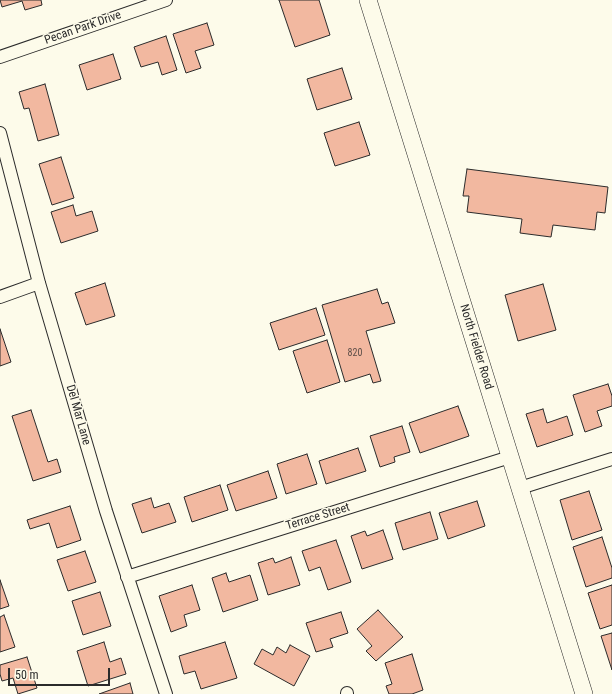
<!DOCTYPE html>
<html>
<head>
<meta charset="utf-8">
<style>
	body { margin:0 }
	#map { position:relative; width:612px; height:694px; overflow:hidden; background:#fdfbea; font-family:"Roboto Condensed",sans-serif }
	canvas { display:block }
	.scale { position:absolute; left:8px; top:668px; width:102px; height:18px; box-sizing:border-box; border:2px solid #2b2b2b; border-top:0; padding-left:5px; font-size:12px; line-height:14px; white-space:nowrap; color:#2b2b2b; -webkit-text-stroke:3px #fdfbea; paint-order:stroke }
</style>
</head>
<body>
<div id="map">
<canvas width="612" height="694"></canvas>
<div class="scale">50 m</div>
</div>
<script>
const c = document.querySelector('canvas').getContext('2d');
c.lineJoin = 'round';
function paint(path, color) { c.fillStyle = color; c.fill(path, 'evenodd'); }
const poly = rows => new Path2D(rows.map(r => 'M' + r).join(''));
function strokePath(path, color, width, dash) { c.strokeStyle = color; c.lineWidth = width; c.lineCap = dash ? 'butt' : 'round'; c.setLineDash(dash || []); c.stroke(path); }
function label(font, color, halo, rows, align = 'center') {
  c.font = font + ' "Roboto Condensed",sans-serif'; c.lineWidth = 3; c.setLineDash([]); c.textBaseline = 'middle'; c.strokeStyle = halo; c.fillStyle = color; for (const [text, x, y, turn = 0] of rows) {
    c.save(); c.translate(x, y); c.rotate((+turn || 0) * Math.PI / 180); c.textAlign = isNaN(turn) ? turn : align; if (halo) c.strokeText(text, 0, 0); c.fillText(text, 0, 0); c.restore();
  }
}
const building = poly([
	[0,0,41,0,42,5,25,10,22,1,2,7,0,0],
	[279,0,319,0,330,35,295,47,279,0],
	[207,23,214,45,195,51,201,68,186,73,173,34,207,23],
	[166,36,177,70,162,75,158,62,141,67,134,47,166,36],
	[113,54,121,79,87,90,79,65,113,54],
	[342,68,352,99,317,110,307,79,342,68],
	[45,84,59,135,38,141,29,108,24,109,19,92,45,84],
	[359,122,370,155,335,166,324,133,359,122],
	[61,157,74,198,52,205,39,164,61,157],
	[467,169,608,187,605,213,597,212,595,230,553,225,551,237,520,233,522,219,467,212,469,196,463,196,467,169],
	[73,205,76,216,92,211,98,231,61,243,51,212,73,205],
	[105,283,115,316,86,325,75,293,105,283],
	[543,284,556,330,518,341,505,295,543,284],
	[377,289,382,304,388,302,395,323,366,331,381,381,373,383,370,374,345,382,322,305,377,289],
	[316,308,325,335,279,350,270,323,316,308],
	[0,329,11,362,0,366,0,329],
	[327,340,340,382,307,393,293,351,327,340],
	[608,384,612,396,612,406,597,411,602,426,585,432,573,395,608,384],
	[458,406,469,436,420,453,409,423,458,406],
	[543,409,547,423,567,416,573,435,537,447,526,414,543,409],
	[31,410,48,462,57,459,61,472,33,481,12,416,31,410],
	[402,426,410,452,394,457,395,462,380,467,370,436,402,426],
	[358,448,366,471,326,484,319,461,358,448],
	[307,454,317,484,286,494,277,464,307,454],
	[268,471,277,498,236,511,227,485,268,471],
	[220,485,228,510,192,522,184,497,220,485],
	[589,491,602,530,572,540,560,500,589,491],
	[151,498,154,508,169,503,176,522,142,533,132,504,151,498],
	[477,501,485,526,448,539,439,513,477,501],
	[70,506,81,540,57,548,49,523,30,529,27,520,70,506],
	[430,512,438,539,403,550,395,523,430,512],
	[383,530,393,559,362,569,351,536,365,531,367,536,383,530],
	[602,537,612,568,612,578,586,587,573,547,602,537],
	[336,540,351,582,328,590,320,567,309,571,302,551,336,540],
	[85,551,96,582,68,591,57,560,85,551],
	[291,557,300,585,268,595,258,563,273,558,275,563,291,557],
	[226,573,229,582,250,575,258,600,223,612,212,578,226,573],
	[0,580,9,606,0,609,0,580],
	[192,585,200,610,184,615,187,626,171,632,159,596,192,585],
	[612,585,612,625,600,629,588,593,612,585],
	[100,592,111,626,83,635,72,601,100,592],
	[378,610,403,637,376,661,366,651,372,646,357,629,378,610],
	[341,612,348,633,330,639,333,647,316,652,306,623,341,612],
	[4,615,15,647,0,652,0,617,4,615],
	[612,633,612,670,601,636,612,633],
	[104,642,110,662,121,658,126,674,88,686,77,651,104,642],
	[225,642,237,678,201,689,195,671,184,674,179,656,225,642],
	[290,645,310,656,294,686,254,664,262,649,273,655,277,647,286,653,290,645],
	[412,654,423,690,412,694,389,694,386,686,392,684,385,663,412,654],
	[27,657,37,688,18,694,13,678,2,681,0,674,0,665,27,657],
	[130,683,133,694,99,694,130,683]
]);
paint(building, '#f2b8a0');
strokePath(building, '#2b2b2b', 1);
const minor = poly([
	[0,57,166,0],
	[0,133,39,283,106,511,166,694],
	[0,297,39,283],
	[520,488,612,459],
	[127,577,510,457],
	[347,693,347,694]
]);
const secondary = poly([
	[368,0,584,694]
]);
strokePath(minor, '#2b2b2b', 14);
strokePath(secondary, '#2b2b2b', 18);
strokePath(minor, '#fdfbea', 12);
strokePath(secondary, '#fdfbea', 17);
label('10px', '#5d4e48', null, [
	["820",355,353]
]);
label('12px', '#2b2b2b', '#fdfbea', [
	["Pecan Park Drive",83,28,-19],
	["North Fielder Road",476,347,73],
	["Del Mar Lane",78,415,74],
	["Terrace Street",318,517,-17]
]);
</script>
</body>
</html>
